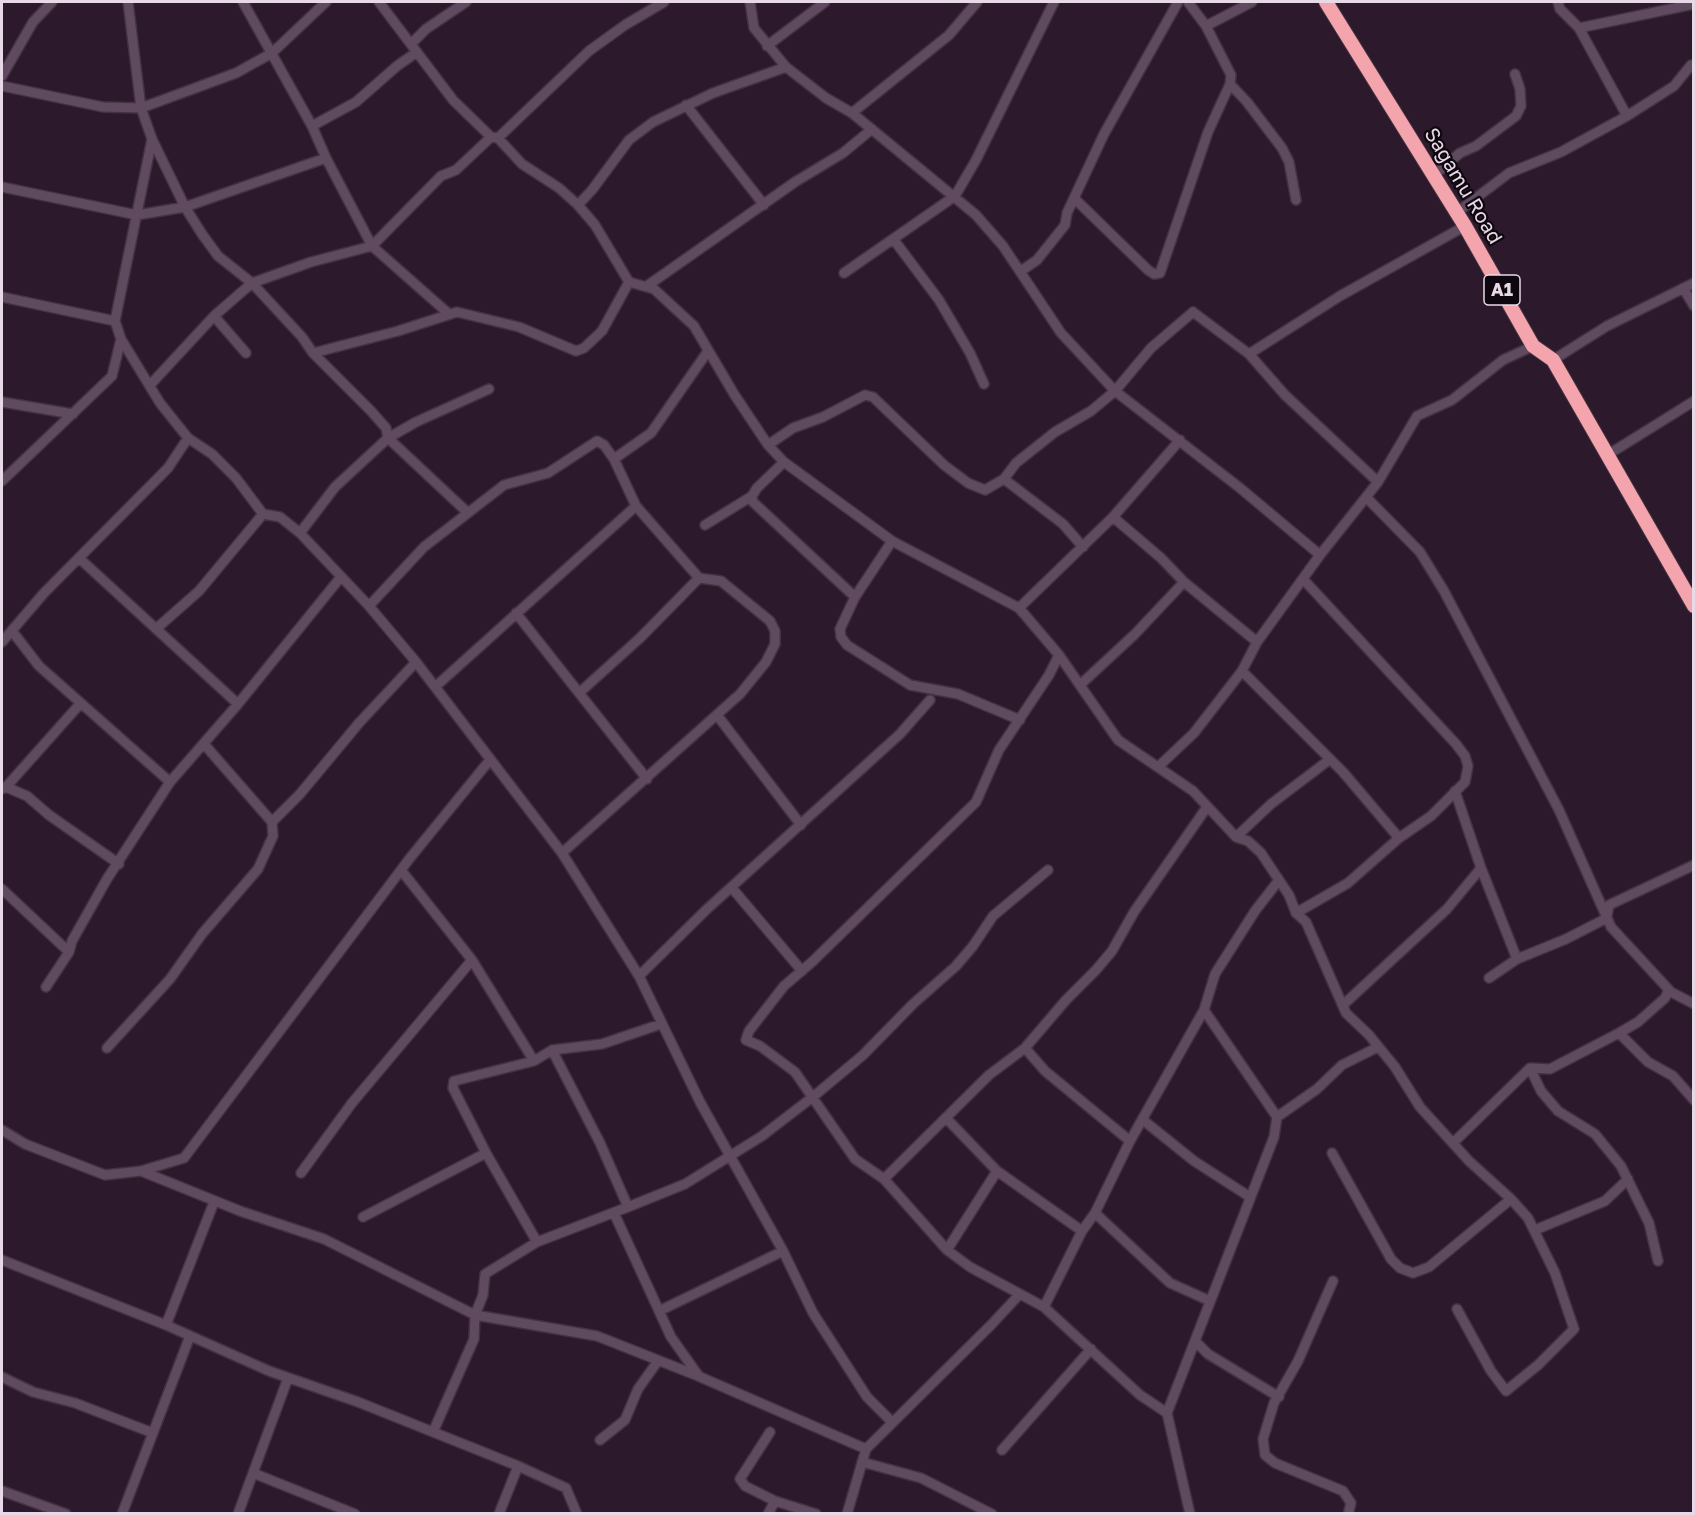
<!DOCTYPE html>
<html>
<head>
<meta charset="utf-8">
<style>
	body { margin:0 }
	#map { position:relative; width:1695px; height:1515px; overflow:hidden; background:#2c192b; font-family:"Golos Text",sans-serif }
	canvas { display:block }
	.frame { position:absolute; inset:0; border:3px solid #e7dae6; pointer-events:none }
</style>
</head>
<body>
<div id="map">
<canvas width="1695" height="1515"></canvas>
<div class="frame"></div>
</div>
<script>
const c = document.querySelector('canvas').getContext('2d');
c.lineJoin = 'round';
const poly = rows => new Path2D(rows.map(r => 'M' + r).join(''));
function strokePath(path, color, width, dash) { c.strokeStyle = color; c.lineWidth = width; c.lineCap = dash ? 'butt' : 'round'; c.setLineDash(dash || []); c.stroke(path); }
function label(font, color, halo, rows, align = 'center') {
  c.font = font + ' "Golos Text",sans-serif'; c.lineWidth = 4.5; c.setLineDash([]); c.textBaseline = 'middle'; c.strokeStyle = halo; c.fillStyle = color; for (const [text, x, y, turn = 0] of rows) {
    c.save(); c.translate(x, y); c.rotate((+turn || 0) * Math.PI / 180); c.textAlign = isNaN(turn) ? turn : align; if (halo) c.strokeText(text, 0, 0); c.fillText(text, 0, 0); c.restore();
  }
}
const minor = poly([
	[128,2,141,108,152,139,185,207,202,234,218,256,252,283,302,337,313,353,371,411,386,428,388,438,467,512],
	[243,2,312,126,326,158,372,246,449,314],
	[379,2,453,100,491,137,498,138,522,164,559,188,578,205,595,225,629,282,654,289,694,326,734,394,768,445,784,462,892,541,1019,608,1059,655,1118,740,1193,791,1236,837,1248,841,1261,853,1289,895,1296,913,1306,922,1346,1013,1369,1035,1395,1067,1420,1107,1469,1161,1511,1199,1528,1218,1555,1273,1574,1329,1538,1365,1506,1391,1491,1371,1457,1309],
	[750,2,754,28,786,67,826,98,852,113,976,215,1003,246,1061,333,1115,391,1240,488,1320,555],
	[1558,2,1560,9,1579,28,1627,116],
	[1206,26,1252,2],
	[1579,28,1694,4],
	[411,44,426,29,466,2],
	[767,46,825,2],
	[2,76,33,22,52,2],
	[1230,84,1247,102,1282,148,1289,162,1296,200],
	[2,86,103,107,141,108,236,73,272,53,326,2],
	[686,105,764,205],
	[852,113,949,35,977,2],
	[312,126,356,102,397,66,417,52],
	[498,138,589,51,625,25,664,2],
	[1434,175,1460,153,1476,146,1516,116,1521,106,1520,89,1515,74],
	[2,187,137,215,185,207,326,158],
	[1075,199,1148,270,1154,274,1160,273,1208,132,1230,84,1231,75,1206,26,1188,2],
	[578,205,592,190,629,140,653,122,713,93,786,67],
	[1456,213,1509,173,1561,152,1627,116,1674,86,1691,65],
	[894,240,939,300,970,353,984,384],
	[1021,271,1037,260,1065,225,1067,213,1104,134,1178,2],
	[844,273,955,196,976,160,1054,2],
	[647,286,795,182,843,153,872,129],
	[1683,288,1694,306],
	[2,297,115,321],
	[214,316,246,353],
	[121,339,160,403,188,438,212,454,236,478,263,514,280,517,300,533,369,606,416,662,562,853,639,976,700,1102,783,1251,813,1313,867,1397,892,1422],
	[313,353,398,331,457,312,519,327,576,351,584,348,602,331,629,282],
	[1249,354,1340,296,1465,226],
	[1553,360,1607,326,1694,283],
	[151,384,214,316,252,283,311,262,372,246,441,176,456,170,491,137],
	[2,402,73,414],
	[768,445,793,428,823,417,865,395,873,397,944,465,968,483,985,490,1004,479,1016,463,1055,432,1091,411,1115,391,1151,348,1193,312,1249,354,1285,395,1378,482],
	[1609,454,1694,401],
	[614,459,651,433,708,351],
	[784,462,757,488,752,496,753,502,855,597],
	[1004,479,1063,524,1083,547],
	[2,481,112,376,121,339,115,321,152,139],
	[1366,497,1420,552,1444,591,1559,810,1611,927,1671,992,1694,1004],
	[1113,517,1161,558,1184,582,1257,642],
	[705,525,752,496],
	[300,533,335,487,388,438,416,422,489,389],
	[892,541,855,597,840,629,841,637,847,645,910,685,958,694,1020,720],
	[79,558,238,704],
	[369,606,424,547,504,485,548,473,597,441,604,445,614,459,636,506,699,578,721,581,770,621,775,631,775,644,766,662,740,694,562,853],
	[1019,608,1113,517,1180,440],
	[516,613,647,779],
	[157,628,199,591,263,514],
	[12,631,39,666,170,782],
	[2,642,44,593,168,468,188,438],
	[1059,655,1049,675,999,750,976,802,812,962,784,986,749,1031,746,1040,760,1046,795,1072,855,1159,884,1179,947,1250,970,1267,1044,1307,1140,1395,1167,1413],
	[1242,671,1343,772,1399,838],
	[1080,685,1135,634,1184,582],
	[435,687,636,506],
	[579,693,640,638,699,578],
	[717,715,801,825],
	[1158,767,1194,733,1242,671,1257,642,1320,555,1378,482,1417,416,1452,400,1503,360,1533,346],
	[6,787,80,704],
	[2,789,6,787,27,796,49,815,119,864],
	[1455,791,1481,868,1517,959],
	[272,822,300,794,359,723,416,662],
	[1236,837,1271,804,1329,760],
	[732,888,802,971],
	[2,889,69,952],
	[1296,913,1348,883,1399,838,1431,816,1465,782,1468,766,1465,756,1456,744,1303,579],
	[1607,916,1609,905,1694,865],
	[472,960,534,1061],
	[639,976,706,910,900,734,930,700],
	[1489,978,1517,959,1566,939,1607,918],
	[46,987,69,952,72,941,107,879,170,782,238,704,340,578],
	[1343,1005,1447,909,1481,868],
	[1619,1033,1648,1062,1673,1076,1694,1100],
	[107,1048,170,979,202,934,258,869,273,836,272,822,204,744],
	[1025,1048,1045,1071,1130,1141],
	[1530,1068,1541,1091,1558,1111,1595,1134,1621,1166,1649,1223,1658,1261],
	[1277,1117,1317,1089,1342,1065,1378,1047],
	[947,1119,997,1171,1082,1231],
	[1143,1120,1194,1161,1250,1197],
	[2,1130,25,1144,105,1175,141,1171,240,1211,324,1239,475,1315,597,1336,698,1376,866,1449],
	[1453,1143,1530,1068,1550,1069,1619,1033,1638,1022,1665,998,1668,991,1671,992],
	[1332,1153,1391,1259,1400,1268,1413,1273,1429,1267,1511,1199],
	[141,1171,184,1158,410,858,489,761],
	[301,1173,352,1103,472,960,401,870],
	[884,1179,989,1075,1025,1048,1066,1000,1096,970,1112,951,1134,912,1207,807],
	[628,1207,685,1184,762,1136,814,1096,863,1055,913,1004,956,966,973,946,993,916,1048,870],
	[614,1213,671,1337,698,1375],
	[1095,1213,1170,1283,1210,1301],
	[363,1217,486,1153],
	[1535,1230,1605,1201,1628,1179],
	[537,1242,628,1207,600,1143,552,1050],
	[947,1250,997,1171],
	[2,1260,166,1325,269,1371,358,1402,518,1466,566,1488,577,1514],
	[1333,1281,1298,1361,1274,1403,1263,1439,1265,1455,1275,1463,1343,1491,1351,1503,1349,1511],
	[1044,1307,1082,1231,1095,1213,1130,1141,1204,1010,1215,974,1255,911,1279,880],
	[659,1311,783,1251],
	[166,1325,214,1202],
	[1195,1341,1208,1354,1279,1397],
	[2,1377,33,1392,75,1403,153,1433],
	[433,1432,474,1339,475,1315,483,1295,485,1274,537,1242,486,1153,453,1088,454,1081,534,1061,552,1050,602,1044,661,1024],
	[600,1440,625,1420,638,1389,658,1361],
	[1002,1450,1091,1349],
	[862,1462,921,1478,992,1514],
	[253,1473,288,1378],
	[2,1491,66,1514],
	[775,1501,816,1514],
	[122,1514,190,1336],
	[238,1514,253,1473,355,1514],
	[499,1514,518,1466],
	[768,1514,775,1501,745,1486,740,1479,770,1432],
	[847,1514,866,1449,991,1325,1019,1295],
	[1190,1514,1167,1413,1274,1137,1277,1117,1204,1010]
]);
const highway = poly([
	[1326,2,1465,226,1533,346,1553,360,1694,606]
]);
strokePath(minor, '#423341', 12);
strokePath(highway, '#423341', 16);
strokePath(minor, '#604a5f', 9);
strokePath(highway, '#f3a4ac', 14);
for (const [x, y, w] of [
	[1502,290,36]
]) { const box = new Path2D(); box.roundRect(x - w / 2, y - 15, w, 30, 4.5); c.fillStyle = '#0f070f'; c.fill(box); strokePath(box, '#e7dae6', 1.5); }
label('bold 18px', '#e7dae6', null, [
	["A1",1502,290]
]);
label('20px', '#e7dae6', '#0f070f', [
	["Sagamu Road",1463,186,59]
]);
</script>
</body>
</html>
